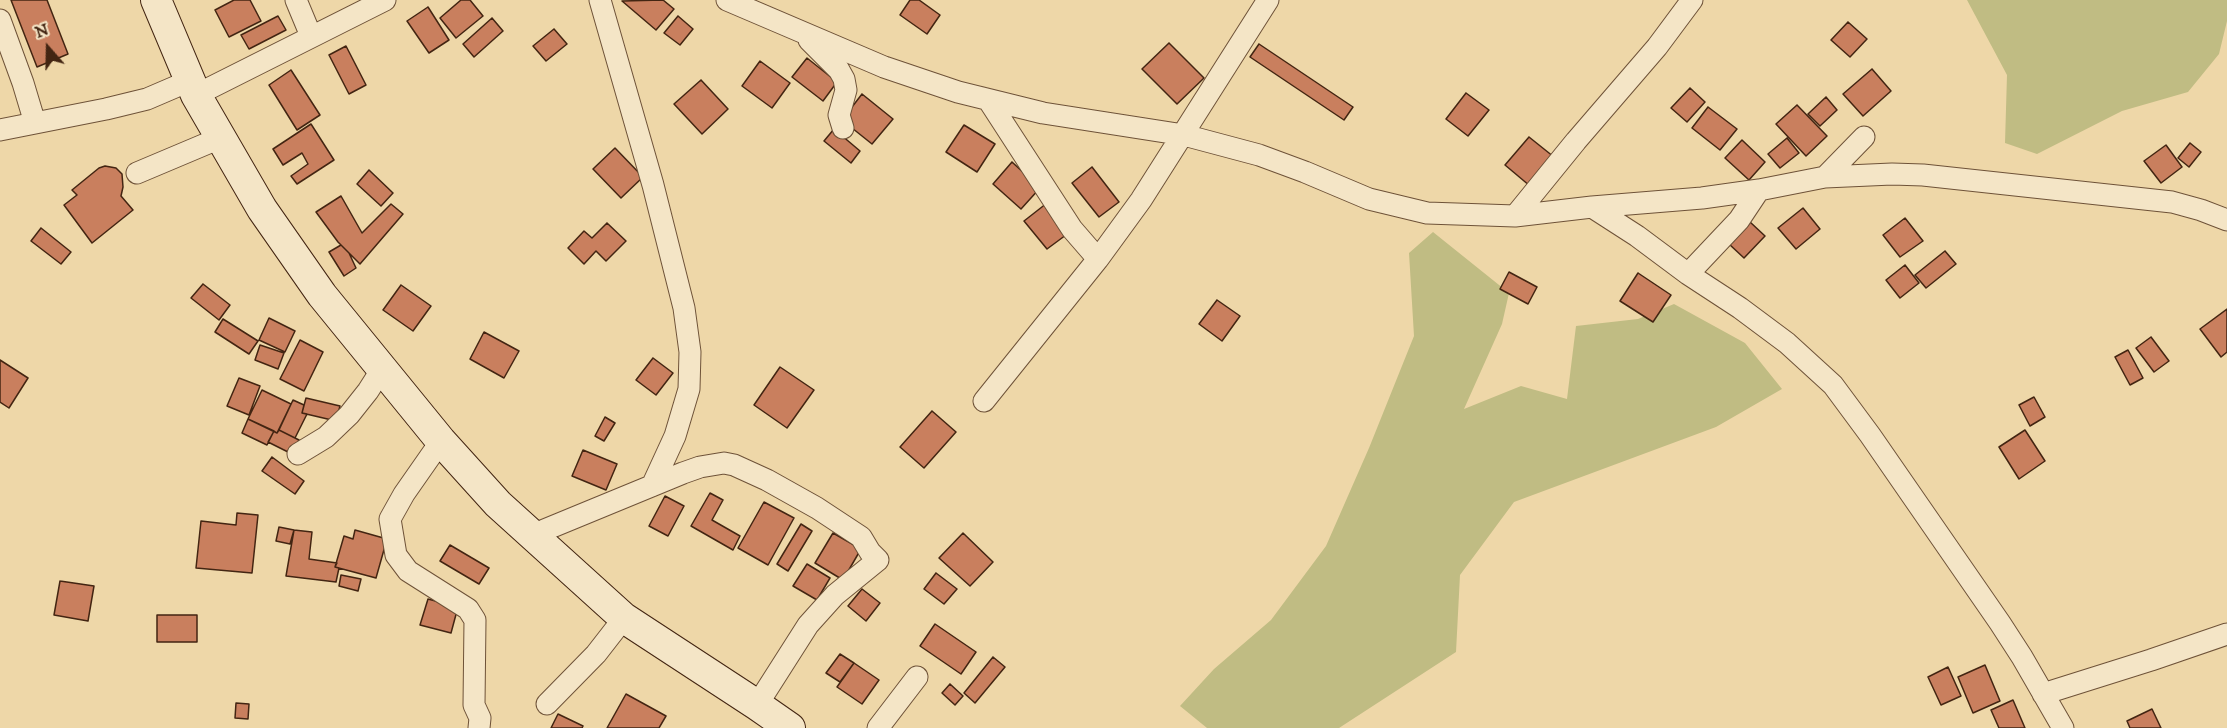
<!DOCTYPE html>
<html>
<head>
<meta charset="utf-8">
<style>
	body { margin:0 }
	#map { position:relative; width:2227px; height:728px; overflow:hidden; background:#eed7a8; font-family:"IM FELL DW Pica",serif }
	canvas { display:block }
	.north { position:absolute; left:18px; top:18px; width:60px; height:60px; -webkit-text-stroke:4px #f4e5c6; paint-order:stroke; rotate:340deg; font-size:16px; font-weight:700; line-height:24px; text-align:center; color:#432512 }
	.north::after { content:''; display:block; margin:auto; width:21px; height:27px; background:#432512; clip-path:polygon(50% 0,100% 100%,50% 72%,0 100%) }
</style>
</head>
<body>
<div id="map">
<canvas width="2227" height="728"></canvas>
<div class="north">N</div>
</div>
<script>
const c = document.querySelector('canvas').getContext('2d');
c.lineJoin = 'round';
function paint(path, color) { c.fillStyle = color; c.fill(path, 'evenodd'); }
const poly = rows => new Path2D(rows.map(r => 'M' + r).join(''));
function strokePath(path, color, width, dash) { c.strokeStyle = color; c.lineWidth = width; c.lineCap = dash ? 'butt' : 'round'; c.setLineDash(dash || []); c.stroke(path); }
paint(poly([
	[1967,0,2227,0,2227,21,2219,54,2188,92,2122,111,2037,154,2005,143,2007,75],
	[1433,232,1509,293,1502,324,1464,409,1521,386,1567,399,1576,326,1638,319,1674,304,1745,343,1782,389,1716,427,1514,502,1460,575,1456,652,1339,728,1207,728,1180,706,1214,669,1271,620,1326,546,1369,448,1414,336,1409,253]
]), '#c0bc83');
const building = poly([
	[11,0,47,0,68,54,37,67,11,0],
	[234,0,250,0,261,21,229,37,215,10,234,0],
	[461,0,470,0,483,16,456,38,440,18,461,0],
	[663,0,674,9,656,30,622,1,663,0],
	[910,0,919,0,940,15,927,34,900,15,910,0],
	[428,7,449,40,429,53,407,21,428,7],
	[278,16,286,30,249,49,241,35,278,16],
	[678,16,693,29,680,45,664,33,678,16],
	[492,18,503,31,474,57,463,44,492,18],
	[1848,22,1867,39,1850,57,1831,40,1848,22],
	[554,29,567,44,546,61,533,46,554,29],
	[1169,43,1204,78,1177,104,1142,69,1169,43],
	[1259,44,1353,107,1344,120,1250,57,1259,44],
	[346,46,366,85,349,94,329,55,346,46],
	[807,58,837,82,823,101,792,77,807,58],
	[760,61,790,83,772,108,742,86,760,61],
	[1872,69,1891,91,1863,116,1843,94,1872,69],
	[291,70,320,115,297,130,269,85,291,70],
	[701,80,728,109,702,134,674,104,701,80],
	[1690,88,1705,102,1687,122,1671,108,1690,88],
	[1466,93,1489,110,1468,136,1446,119,1466,93],
	[862,94,893,119,872,144,842,120,862,94],
	[1826,97,1837,110,1820,126,1808,114,1826,97],
	[1797,105,1827,136,1806,156,1776,124,1797,105],
	[1708,107,1737,129,1720,150,1692,128,1708,107],
	[311,124,334,160,297,184,291,176,308,164,302,153,283,165,273,149,311,124],
	[964,125,995,144,977,172,946,152,964,125],
	[834,129,860,151,851,163,824,141,834,129],
	[1529,137,1554,157,1530,186,1505,165,1529,137],
	[1787,138,1799,153,1780,168,1768,154,1787,138],
	[1742,140,1765,162,1749,180,1725,158,1742,140],
	[2190,143,2201,152,2189,167,2178,158,2190,143],
	[2166,145,2182,167,2161,183,2144,161,2166,145],
	[615,148,643,177,621,198,593,169,615,148],
	[1012,162,1040,188,1021,209,993,184,1012,162],
	[105,166,116,168,122,174,123,187,121,196,133,210,92,243,64,205,77,195,72,190,99,168,105,166],
	[1092,167,1119,202,1099,217,1072,183,1092,167],
	[369,170,393,193,381,206,357,184,369,170],
	[341,196,362,233,391,204,403,214,360,264,338,242,316,212,341,196],
	[1047,203,1070,232,1047,249,1024,221,1047,203],
	[1803,208,1820,229,1796,249,1778,228,1803,208],
	[1905,218,1923,241,1900,257,1883,235,1905,218],
	[1750,222,1765,236,1744,258,1729,244,1750,222],
	[607,223,626,241,606,261,596,251,584,264,568,248,584,231,592,238,607,223],
	[41,228,71,252,61,264,31,241,41,228],
	[341,245,349,253,356,268,344,276,329,252,341,245],
	[1945,251,1956,264,1926,288,1915,275,1945,251],
	[1905,265,1919,283,1900,298,1886,280,1905,265],
	[1509,272,1537,287,1528,304,1500,289,1509,272],
	[1638,273,1671,295,1653,322,1620,301,1638,273],
	[203,284,230,305,219,320,191,298,203,284],
	[401,285,431,306,413,331,383,310,401,285],
	[1217,300,1240,316,1222,341,1199,324,1217,300],
	[2227,309,2227,352,2221,357,2200,329,2227,309],
	[269,318,295,331,285,352,259,340,269,318],
	[223,319,258,341,249,354,215,332,223,319],
	[484,332,519,351,504,378,470,359,484,332],
	[2151,337,2169,361,2154,372,2136,348,2151,337],
	[300,340,323,352,304,391,280,379,300,340],
	[260,345,284,353,278,369,255,360,260,345],
	[2128,350,2143,378,2130,385,2115,357,2128,350],
	[653,358,673,373,656,395,636,380,653,358],
	[0,360,28,378,9,408,0,402,0,360],
	[780,367,814,390,787,428,754,405,780,367],
	[239,378,260,386,249,415,227,406,239,378],
	[262,390,291,404,277,433,248,419,262,390],
	[2034,397,2045,417,2030,426,2019,405,2034,397],
	[306,398,340,406,336,421,302,413,306,398],
	[293,400,304,405,302,413,307,414,295,438,279,430,293,400],
	[932,411,956,432,924,468,900,447,932,411],
	[605,417,615,423,604,441,595,436,605,417],
	[248,419,274,431,267,445,242,433,248,419],
	[279,430,299,440,292,454,268,442,274,431,277,433,279,430],
	[2025,430,2045,461,2019,479,1999,447,2025,430],
	[583,450,617,464,606,490,572,476,583,450],
	[272,457,304,481,295,494,262,471,272,457],
	[710,493,723,500,712,520,740,536,733,550,691,526,710,493],
	[665,496,684,506,668,536,649,526,665,496],
	[764,502,794,518,768,565,738,548,764,502],
	[237,513,258,515,252,573,196,568,201,521,236,525,237,513],
	[801,524,812,531,788,571,777,564,801,524],
	[279,527,294,530,290,544,276,541,279,527],
	[294,530,312,532,309,559,337,563,335,567,339,568,336,582,286,576,294,530],
	[355,530,387,539,376,578,335,567,344,536,353,539,355,530],
	[833,533,861,549,843,580,815,563,833,533],
	[963,533,993,562,970,586,939,558,963,533],
	[450,545,489,568,479,584,440,561,450,545],
	[807,564,830,578,817,600,793,586,807,564],
	[936,573,957,589,944,604,924,589,936,573],
	[341,575,361,579,358,591,339,586,341,575],
	[60,581,94,586,88,621,54,615,60,581],
	[862,589,880,603,866,621,848,606,862,589],
	[428,599,458,607,451,633,420,625,428,599],
	[157,615,197,615,197,642,157,642,157,615],
	[935,624,976,652,961,674,920,646,935,624],
	[840,654,854,663,840,682,826,673,840,654],
	[993,657,1005,667,975,703,964,693,993,657],
	[854,663,879,680,862,704,837,687,854,663],
	[1985,665,2000,701,1973,713,1958,677,1985,665],
	[1948,667,1961,696,1941,705,1928,677,1948,667],
	[950,684,963,696,955,705,942,693,950,684],
	[626,694,666,716,659,728,607,728,626,694],
	[2013,700,2025,728,1999,728,1991,710,2013,700],
	[236,703,249,704,248,719,235,718,236,703],
	[2152,709,2161,728,2130,728,2127,721,2152,709],
	[558,714,583,726,582,728,551,728,558,714]
]);
paint(building, '#c97f5e');
strokePath(building, '#432512', 1.5);
const minor = poly([
	[296,0,311,36],
	[600,0,653,185,684,308,690,352,689,389,675,436,652,486],
	[727,0,884,67,958,92,1043,113,1184,135,1259,155,1305,172,1369,199,1427,213,1515,216,1592,207,1702,198,1759,190,1825,177,1892,174,1923,175,2172,202,2201,210,2227,220],
	[0,20,23,83,35,123],
	[809,40,839,70,844,79,846,90,839,115,843,128],
	[196,95,385,0],
	[989,101,1072,229,1098,259],
	[0,130,106,109,147,99,189,81],
	[137,173,220,138],
	[1825,177,1864,137],
	[1592,207,1637,236,1688,274,1740,308,1787,343,1833,385,1870,435,2000,623,2022,657,2063,728],
	[1515,216,1576,141,1657,47,1692,0],
	[1688,274,1739,220,1759,190],
	[984,401,1098,259,1141,200,1268,0],
	[441,441,404,494,390,519,396,555,408,571,468,609,475,620,474,705,480,718,479,728],
	[298,454,326,437,349,415,368,391,382,369],
	[530,536,683,473,700,467,724,463,734,465,767,480,817,508,861,537,870,552,878,560,835,595,808,625,757,705],
	[2043,694,2151,660,2227,634],
	[547,704,596,654,624,618],
	[878,728,917,677]
]);
const secondary = poly([
	[156,0,196,95,262,209,322,295,441,441,498,504,624,618,757,705,790,728]
]);
strokePath(minor, '#6e5238', 23);
strokePath(secondary, '#432512', 32);
strokePath(minor, '#f4e5c6', 21);
strokePath(secondary, '#f4e5c6', 30);
</script>
</body>
</html>
